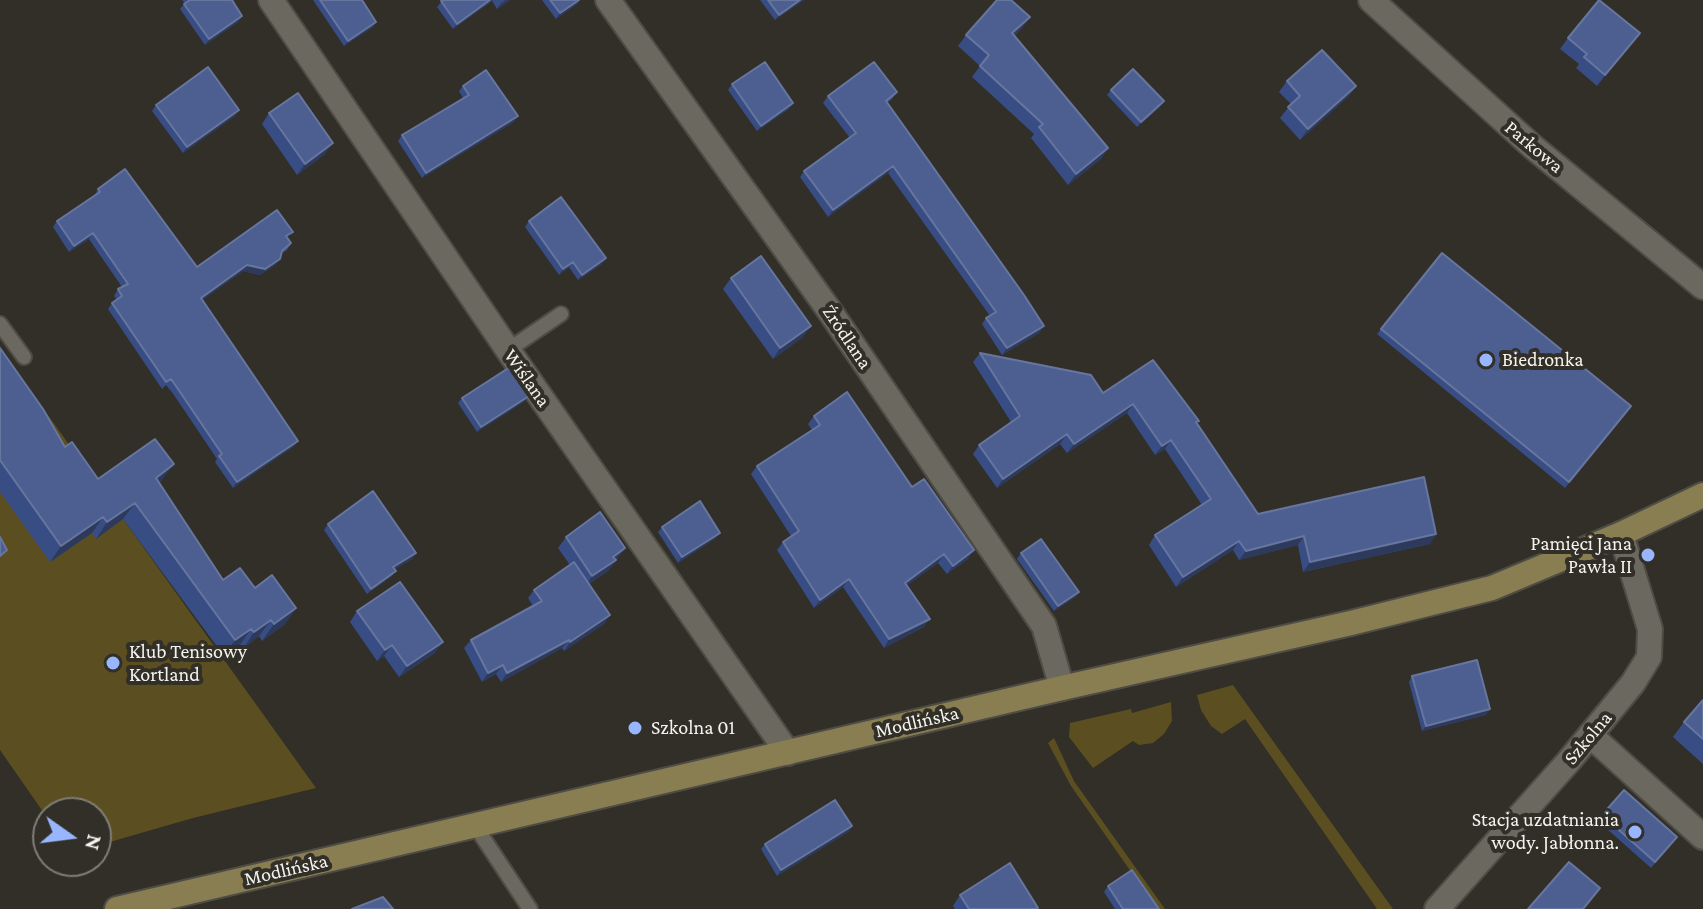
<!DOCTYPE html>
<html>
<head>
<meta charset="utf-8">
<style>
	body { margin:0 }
	#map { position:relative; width:1703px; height:909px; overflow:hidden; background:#312f27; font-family:"Crimson Pro",serif }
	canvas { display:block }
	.north { position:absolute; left:32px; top:797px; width:80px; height:80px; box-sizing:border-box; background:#312f27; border:2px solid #7f7d76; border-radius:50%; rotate:104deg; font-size:22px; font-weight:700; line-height:32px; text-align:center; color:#f4f3ed }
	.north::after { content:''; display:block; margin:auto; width:28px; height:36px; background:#98b6fd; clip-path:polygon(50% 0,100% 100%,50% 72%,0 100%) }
</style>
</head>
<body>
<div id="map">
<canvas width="1703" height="909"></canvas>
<div class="north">N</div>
</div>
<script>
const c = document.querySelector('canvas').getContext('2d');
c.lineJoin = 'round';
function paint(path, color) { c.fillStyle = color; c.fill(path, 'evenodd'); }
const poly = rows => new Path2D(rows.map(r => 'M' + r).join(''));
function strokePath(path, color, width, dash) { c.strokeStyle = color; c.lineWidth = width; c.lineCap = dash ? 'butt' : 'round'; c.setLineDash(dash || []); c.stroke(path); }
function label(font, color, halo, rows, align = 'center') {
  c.font = font + ' "Crimson Pro",serif'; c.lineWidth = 8; c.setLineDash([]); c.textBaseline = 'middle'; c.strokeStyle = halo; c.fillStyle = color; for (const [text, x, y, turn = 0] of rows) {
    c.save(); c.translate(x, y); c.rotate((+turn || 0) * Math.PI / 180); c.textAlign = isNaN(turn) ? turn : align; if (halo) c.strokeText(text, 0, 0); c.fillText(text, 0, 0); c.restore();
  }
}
paint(poly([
	[0,349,131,530,316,788,193,818,96,846,96,813,48,813,48,819,0,750],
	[1233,685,1393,909,1377,909,1245,719,1222,734,1211,726,1201,710,1197,695],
	[1171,702,1172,721,1164,734,1153,743,1139,745,1133,741,1093,768,1069,737,1070,723,1131,709,1132,713],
	[1054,738,1074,781,1165,909,1157,909,1071,786,1048,743]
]), '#5b4e20');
const lane = poly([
	[0,324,24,357],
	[508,350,561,314],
	[474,824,530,909]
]);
const street = poly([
	[271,0,508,350,788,753],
	[608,0,829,310,1044,626,1062,688],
	[1371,0,1533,147,1703,287],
	[1590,735,1703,837],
	[1437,909,1568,762,1633,683,1649,657,1650,629,1621,534]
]);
const secondary = poly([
	[117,909,1062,688,1351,623,1492,588,1621,534,1703,495]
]);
strokePath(lane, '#4e4c44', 18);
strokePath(street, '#4e4c44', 28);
strokePath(secondary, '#4e4c44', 28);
strokePath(lane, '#6a685f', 14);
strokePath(street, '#6a685f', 24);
strokePath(secondary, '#897e52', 24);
paint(poly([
	[182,0,232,0,238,22,205,45,180,9,185,3],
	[313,0,362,0,376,22,373,27,344,46],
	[443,0,510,0,497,9,492,1,453,29,437,7],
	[542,0,580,0,577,4,556,19],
	[760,0,804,0,775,20],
	[1030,17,1022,28,1014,36,1108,148,1101,159,1068,185,1031,138,1034,134,972,77,980,66,958,46,966,35],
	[1640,33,1597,86,1576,68,1579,64,1560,49,1568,38],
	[1287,81,1356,86,1348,97,1300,140,1280,118,1291,104,1279,92],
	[732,84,793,103,789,109,757,131,728,90],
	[463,86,514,122,422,178,398,141,402,135,463,98,459,91],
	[1111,90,1160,107,1137,127,1107,95],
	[897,92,892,99,887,103,1044,326,1039,333,1002,355,982,324,986,318,990,316,888,173,828,217,800,177,804,171,850,138,823,103,828,96],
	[156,105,235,116,183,153,152,111],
	[269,113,325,154,297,175,262,124],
	[98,189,197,267,288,239,291,243,287,250,281,254,275,265,260,275,243,271,202,300,298,441,293,447,233,488,215,462,217,459,174,395,166,385,162,389,108,309,112,303,117,300,114,296,118,289,122,287,89,239,69,252,53,227,57,221,94,196],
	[529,221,606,258,602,264,578,280,569,267,559,275,525,227],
	[731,278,803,337,773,359,723,289],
	[1381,329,1627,412,1565,488,1377,334],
	[0,348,65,447,98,479,162,480,159,483,223,580,255,588,296,608,285,624,262,641,259,636,243,649,240,645,224,656,123,519,96,539,92,533,50,562,0,492],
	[980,353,1103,393,1199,421,1197,423,1258,514,1436,534,1430,544,1303,572,1298,545,1239,560,1233,550,1176,587,1149,545,1155,535,1202,505,1165,449,1155,455,1127,413,1067,453,1060,444,997,488,973,454,979,445,1011,422,973,362],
	[462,398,525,401,477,432,458,403],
	[814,416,912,487,968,559,947,574,938,563,907,585,924,627,884,648,843,587,814,608,777,550,783,542,791,536,751,474,757,466,812,430,808,424],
	[328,524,416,553,412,559,395,569,392,576,367,594,324,530],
	[662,527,716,538,678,563,658,532],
	[566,537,625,548,608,571,589,584,610,615,604,624,564,651,562,648,501,682,496,674,482,682,464,648,471,640,533,606,528,598,534,590,570,565,558,548],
	[1021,553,1079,592,1075,597,1054,611,1017,559],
	[357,611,435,653,399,677,384,656,377,661,350,622],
	[1412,676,1486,715,1422,731,1409,682],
	[1703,700,1703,764,1673,737,1684,722],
	[1602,815,1677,837,1651,868,1598,821],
	[852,826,848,832,777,876,761,849,765,844],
	[1108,886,1159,909,1115,909,1104,892],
	[960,895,1038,909,955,909,953,906]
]), '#394d85');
paint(poly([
	[490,0,493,0,453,29,457,24],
	[506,0,510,0,497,9,501,3],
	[579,0,580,0,577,4,556,19,560,13],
	[800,0,804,0,775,20,779,15],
	[242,16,238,22,205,45,209,39],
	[1030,17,1022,28,1004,44,1012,33],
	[376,22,373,27,344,46,348,41],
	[1640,33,1632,44,1597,86,1605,75],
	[1356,86,1348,97,1300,140,1308,129],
	[1164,101,1160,107,1137,127,1141,122],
	[793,103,789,109,757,131,761,126],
	[239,110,235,116,183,153,187,147],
	[518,116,514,122,422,178,426,173],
	[333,143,325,154,297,175,305,164],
	[1108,148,1101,159,1068,185,1076,174],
	[893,166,888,173,828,217,833,210],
	[93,233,89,239,69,252,74,246],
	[606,258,602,264,578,280,582,275],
	[280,259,275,265,260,275,243,271,197,304,201,298,247,265],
	[573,262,569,267,559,275,563,269],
	[811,326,803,337,773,359,780,348],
	[1044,326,1039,333,1002,355,1007,348],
	[529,396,525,401,477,432,481,427],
	[1133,404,1127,413,1067,453,1074,444],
	[1067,434,1060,444,997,488,1003,479],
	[1171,440,1165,449,1155,455,1162,446],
	[298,441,293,447,233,488,237,482],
	[174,464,162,480,144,494,156,478],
	[135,503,123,519,96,539,107,522],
	[103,517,92,533,50,562,61,546],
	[720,533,716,538,678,563,682,557],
	[1436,534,1430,544,1303,572,1310,562],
	[1304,536,1298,545,1239,560,1246,551],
	[1239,541,1233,550,1176,587,1183,577],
	[625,548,608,571,585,587,592,576,613,557],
	[974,550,968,559,947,574,953,566],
	[416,553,412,559,389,573,393,567],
	[944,554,938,563,900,591,905,583],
	[396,571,392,576,367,594,371,589],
	[849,579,843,587,814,608,820,600],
	[1079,592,1075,597,1054,611,1058,606],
	[296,608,285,624,262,641,274,624],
	[610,615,604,624,564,651,570,642],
	[930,619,924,627,884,648,889,639],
	[271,620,259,636,243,649,254,632],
	[251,629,240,645,224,656,235,640],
	[569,640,562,648,501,682,507,673],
	[443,642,435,653,399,677,407,666],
	[392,645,384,656,377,661,385,650],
	[503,665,496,674,482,682,488,673],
	[1490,709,1486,715,1422,731,1426,726],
	[852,826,848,832,777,876,781,870]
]), '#2d3a5b');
const building = poly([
	[190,0,232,0,242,16,209,39,184,4,190,0],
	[320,0,362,0,376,22,348,41,320,0],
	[443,0,490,0,457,24,441,1,443,0],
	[550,0,579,0,560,13,550,0],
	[768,0,800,0,779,15,768,0],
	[997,0,1011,0,1030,17,1012,33,1108,148,1076,174,1039,127,1043,124,980,66,989,55,966,35,997,0],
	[1599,0,1640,33,1605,75,1584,57,1587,54,1568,38,1599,0],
	[1322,50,1356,86,1308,129,1288,107,1300,96,1287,81,1322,50],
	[765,62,793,103,761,126,732,84,765,62],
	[874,62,897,92,886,101,1024,295,1044,326,1007,348,986,318,996,312,893,166,833,210,804,171,856,133,828,96,874,62],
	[208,67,239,110,187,147,156,105,208,67],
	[1133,69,1164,101,1141,122,1111,90,1133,69],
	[486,70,518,116,426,173,402,135,469,95,463,86,486,70],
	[298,93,333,143,305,164,269,113,298,93],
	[125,169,197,267,277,210,293,232,286,236,291,243,282,251,280,259,265,269,247,265,201,298,298,441,237,482,219,456,222,454,178,389,171,379,166,382,112,303,122,296,118,289,128,284,93,233,74,246,57,221,100,192,98,189,125,169],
	[561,197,606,258,582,275,573,262,563,269,529,221,561,197],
	[1442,253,1631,406,1569,482,1381,329,1442,253],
	[761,256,811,326,780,348,731,278,761,256],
	[0,348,43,409,65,447,72,442,98,479,155,439,174,464,156,478,223,580,240,568,255,588,272,575,296,608,274,624,271,620,254,632,251,629,235,640,135,503,107,522,103,517,61,546,0,460,0,348],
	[980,353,1091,375,1103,393,1153,360,1199,421,1196,422,1258,514,1424,477,1436,534,1310,562,1304,536,1246,551,1239,541,1183,577,1155,535,1211,499,1171,440,1162,446,1133,404,1074,444,1067,434,1003,479,979,445,1020,416,980,353],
	[510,367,529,396,481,427,462,398,510,367],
	[847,392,912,487,924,479,974,550,953,566,944,554,905,583,930,619,889,639,849,579,820,600,783,542,799,531,757,466,820,425,814,416,847,392],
	[373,491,416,553,393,567,396,571,371,589,328,524,373,491],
	[700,501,720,533,682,557,662,527,700,501],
	[600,512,625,548,613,557,616,560,592,576,566,537,600,512],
	[0,537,7,550,0,556,0,537],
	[1041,539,1079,592,1058,606,1021,553,1041,539],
	[574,562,610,615,570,642,569,640,507,673,503,665,488,673,471,640,542,601,534,590,574,562],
	[400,582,443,642,407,666,392,645,385,650,357,611,400,582],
	[1477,660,1490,709,1426,726,1412,676,1477,660],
	[1703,700,1703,739,1684,722,1703,700],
	[1624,790,1677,837,1655,862,1602,815,1624,790],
	[835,800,852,826,781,870,765,844,835,800],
	[1569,862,1600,888,1583,909,1528,909,1569,862],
	[1010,863,1038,908,1037,909,969,909,960,895,1010,863],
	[1132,870,1159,909,1123,909,1108,886,1132,870],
	[383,897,393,909,352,909,383,897]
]);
paint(building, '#4d5f90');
strokePath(building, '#67769f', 2);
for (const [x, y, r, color] of [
	[1486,360,8,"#98b6fd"],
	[1648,555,8,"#98b6fd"],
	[113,663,8,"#98b6fd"],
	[635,728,8,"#98b6fd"],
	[1635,832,8,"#98b6fd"]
]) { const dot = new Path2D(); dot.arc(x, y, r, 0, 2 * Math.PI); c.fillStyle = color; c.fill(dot); strokePath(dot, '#312f27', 3); }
label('20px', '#f4f3ed', '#312f27', [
	["Parkowa",1534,147,40],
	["Źródlana",847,337,56],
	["Wiślana",527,378,55],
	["Modlińska",917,722,-13],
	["Szkolna",1588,738,-50],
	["Modlińska",286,870,-13]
]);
label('20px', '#f4f3ed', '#312f27', [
	["Biedronka",1502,360],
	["Pamięci Jana",1632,544,"right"],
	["Pawła II",1632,567,"right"],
	["Klub Tenisowy",129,652],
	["Kortland",129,675],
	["Szkolna 01",651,728],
	["Stacja uzdatniania",1619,820,"right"],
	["wody. Jabłonna.",1619,843,"right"]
], 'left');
</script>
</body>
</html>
